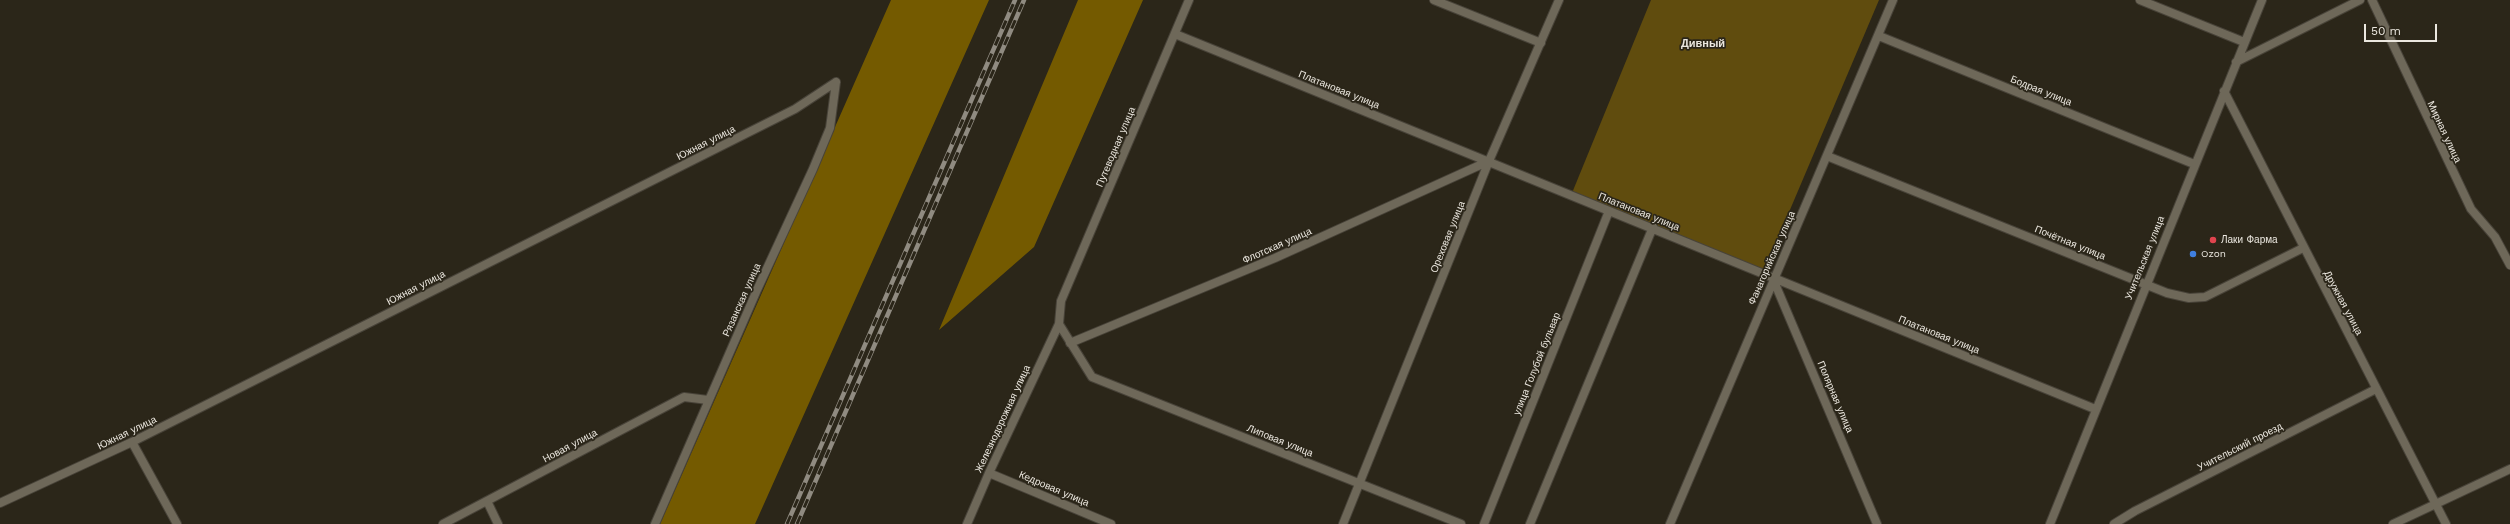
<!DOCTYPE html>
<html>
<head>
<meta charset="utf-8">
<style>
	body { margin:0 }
	#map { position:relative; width:2510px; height:524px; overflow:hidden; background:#2b2619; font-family:"Work Sans",sans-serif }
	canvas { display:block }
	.scale { position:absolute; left:2364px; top:24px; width:73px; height:18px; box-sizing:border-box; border:2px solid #ebe7df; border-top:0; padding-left:5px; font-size:12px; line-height:14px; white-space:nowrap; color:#ebe7df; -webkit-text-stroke:3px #2b2619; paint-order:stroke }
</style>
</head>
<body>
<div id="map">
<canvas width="2510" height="524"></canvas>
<div class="scale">50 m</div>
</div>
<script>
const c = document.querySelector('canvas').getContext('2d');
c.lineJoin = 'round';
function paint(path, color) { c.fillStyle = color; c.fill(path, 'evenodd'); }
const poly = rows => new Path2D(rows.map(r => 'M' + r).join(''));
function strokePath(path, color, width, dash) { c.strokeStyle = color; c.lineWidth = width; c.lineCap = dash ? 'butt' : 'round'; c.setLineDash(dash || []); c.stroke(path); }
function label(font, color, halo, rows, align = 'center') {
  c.font = font + ' "Work Sans",sans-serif'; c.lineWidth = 3.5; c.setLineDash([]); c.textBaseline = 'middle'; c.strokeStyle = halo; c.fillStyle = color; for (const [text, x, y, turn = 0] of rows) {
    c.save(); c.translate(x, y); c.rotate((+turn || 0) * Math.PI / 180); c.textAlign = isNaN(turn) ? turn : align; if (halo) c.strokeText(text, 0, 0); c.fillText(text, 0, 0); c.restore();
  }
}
paint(poly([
	[1651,0,1879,0,1764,271,1572,193]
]), '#604c0e');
paint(poly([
	[891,0,989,0,755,524,660,524],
	[1078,0,1143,0,1034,247,939,330]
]), '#745a00');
const street = poly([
	[1189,0,1061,301,1059,324,1092,377,1461,524],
	[1434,0,1541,43],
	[2140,0,2244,42],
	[2372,0,2471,209,2495,237,2510,265],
	[1175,34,2095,409],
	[1879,36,2194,164],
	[2236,62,2360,0],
	[2224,91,2446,524],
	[1827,156,2167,293,2189,298,2205,297,2303,248],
	[1773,279,1877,524],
	[1070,343,1275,258,1489,161],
	[132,442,177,524],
	[989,473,1111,524],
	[487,501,498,524],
	[0,503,132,442,795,109,836,82],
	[443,524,684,397,708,400],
	[655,524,757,290,813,169,830,128,836,82],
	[967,524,989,473,1059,324],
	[1343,524,1489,161,1559,0],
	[1484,524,1609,211],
	[1530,524,1653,227],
	[1670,524,1893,0],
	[2050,524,2262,0],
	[2114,524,2135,511,2376,389],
	[2393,524,2510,469]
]);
strokePath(street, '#484339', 10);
strokePath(street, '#6e6859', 8);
const rail = poly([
	[787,524,1015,0],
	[797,524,1024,0]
]);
strokePath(rail, '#908b81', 4.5);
strokePath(rail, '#2b2619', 3, [9]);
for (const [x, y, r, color] of [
	[2213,240,4,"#e0444e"],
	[2193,254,4,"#3f7fe0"]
]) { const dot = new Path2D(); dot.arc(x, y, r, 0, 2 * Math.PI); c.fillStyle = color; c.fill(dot); strokePath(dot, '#2b2619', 1.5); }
label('10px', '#ebe7df', '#2b2619', [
	["Платановая улица",1339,90,22],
	["Бодрая улица",2041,91,22],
	["Мирная улица",2444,132,65],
	["Южная улица",706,143,-27],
	["Путеводная улица",1116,147,-67],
	["Платановая улица",1639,212,22],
	["Ореховая улица",1448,237,-68],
	["Почётная улица",2070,243,22],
	["Флотская улица",1277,246,-24],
	["Фанагорийская улица",1772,258,-66],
	["Учительская улица",2145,258,-68],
	["Южная улица",416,288,-27],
	["Рязанская улица",742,300,-66],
	["Дружная улица",2343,303,62],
	["Платановая улица",1939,335,22],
	["улица Голубой бульвар",1537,364,-68],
	["Полярная улица",1835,397,67],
	["Железнодорожная улица",1003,419,-65],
	["Южная улица",127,433,-26],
	["Липовая улица",1280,441,22],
	["Новая улица",570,446,-28],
	["Учительский проезд",2240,447,-27],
	["Кедровая улица",1054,489,23]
]);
label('10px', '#ebe7df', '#2b2619', [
	["Лаки Фарма",2221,240],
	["Ozon",2201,254]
], 'left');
label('bold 11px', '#ebe7df', '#2b2619', [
	["Дивный",1703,44]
]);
</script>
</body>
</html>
